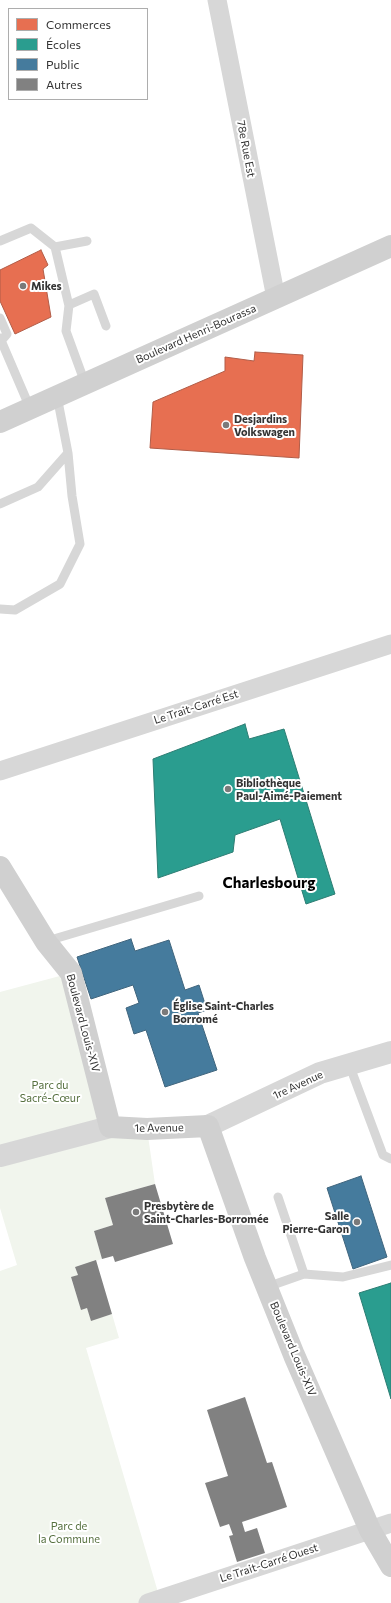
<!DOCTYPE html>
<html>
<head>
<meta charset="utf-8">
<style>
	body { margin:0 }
	#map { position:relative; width:391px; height:1603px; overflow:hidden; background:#fff; font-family:Commissioner,sans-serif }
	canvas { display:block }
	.legend { position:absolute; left:8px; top:8px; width:140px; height:92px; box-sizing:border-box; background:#fff; border:1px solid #adadad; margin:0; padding:5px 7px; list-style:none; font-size:12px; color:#333 }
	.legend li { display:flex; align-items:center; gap:8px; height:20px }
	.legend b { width:20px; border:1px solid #adadad }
</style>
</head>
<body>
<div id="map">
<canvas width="391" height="1603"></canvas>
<ul class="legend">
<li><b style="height:11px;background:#e76f51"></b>Commerces</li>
<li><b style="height:11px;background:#2a9d8f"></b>Écoles</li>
<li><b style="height:11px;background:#457b9d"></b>Public</li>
<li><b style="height:11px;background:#818181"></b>Autres</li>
</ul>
</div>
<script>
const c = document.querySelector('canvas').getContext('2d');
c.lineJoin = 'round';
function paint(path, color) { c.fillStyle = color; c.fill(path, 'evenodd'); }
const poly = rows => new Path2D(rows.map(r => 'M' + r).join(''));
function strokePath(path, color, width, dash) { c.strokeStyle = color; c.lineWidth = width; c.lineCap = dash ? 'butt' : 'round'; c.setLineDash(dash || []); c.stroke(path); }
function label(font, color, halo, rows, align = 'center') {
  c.font = font + ' Commissioner,sans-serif'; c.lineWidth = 4; c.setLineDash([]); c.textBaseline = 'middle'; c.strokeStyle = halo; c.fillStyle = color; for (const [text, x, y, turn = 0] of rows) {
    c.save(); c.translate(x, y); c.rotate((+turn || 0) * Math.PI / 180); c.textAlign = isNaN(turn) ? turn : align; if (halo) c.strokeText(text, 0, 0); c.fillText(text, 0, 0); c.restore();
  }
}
paint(poly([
	[71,973,110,1127,147,1129,155,1184,105,1198,113,1225,94,1231,102,1259,75,1267,78,1275,71,1278,81,1309,87,1308,91,1320,112,1314,119,1338,86,1348,160,1599,148,1603,0,1603,0,1271,17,1265,0,1208,0,992]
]), '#f1f5ed');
const shops = poly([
	[41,250,48,265,43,269,51,317,15,334,0,301,0,270,41,250],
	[255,352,303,355,299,458,150,448,153,402,225,371,225,357,254,361,255,352]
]);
paint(shops, '#e76f51');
strokePath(shops, '#b15d48', 1);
const schools = poly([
	[245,724,249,739,284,729,335,894,306,904,280,819,235,835,233,852,158,878,153,759,245,724],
	[391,1283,391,1399,359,1293,391,1283]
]);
paint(schools, '#2a9d8f');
strokePath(schools, '#2d7d73', 1);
const public = poly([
	[131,939,135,951,169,940,185,990,199,985,207,1010,198,1013,217,1070,165,1087,146,1030,134,1034,126,1008,139,1003,133,985,91,999,77,957,131,939],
	[361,1176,387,1257,353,1269,327,1188,361,1176]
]);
paint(public, '#457b9d');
strokePath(public, '#40657d', 1);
paint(poly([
	[155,1184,173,1244,115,1262,113,1256,102,1259,94,1231,113,1225,105,1198],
	[96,1260,112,1314,91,1321,87,1308,81,1310,71,1277,78,1275,75,1267],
	[245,1397,267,1463,272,1462,287,1507,242,1522,245,1532,257,1528,265,1553,237,1562,229,1536,233,1535,229,1524,220,1527,205,1483,228,1476,207,1410]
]), '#818181');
strokePath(poly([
	[0,241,31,228,55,247,69,306],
	[55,247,87,241],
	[0,318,7,334,1,341],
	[0,338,30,408],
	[85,383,66,331,69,305,94,294,106,326],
	[0,504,38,487,68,453],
	[0,609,15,610,60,584,80,544,72,496,68,453,57,396],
	[47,941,199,896],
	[349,1064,383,1155,391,1159],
	[278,1197,304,1274],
	[267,1287,304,1274,343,1277,391,1265]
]), '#d7d7d7', 9);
strokePath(poly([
	[217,0,276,298],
	[0,771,391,644],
	[148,1603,391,1523]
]), '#d7d7d7', 19);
strokePath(poly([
	[208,1126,320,1073,391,1052],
	[0,1156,110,1127]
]), '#d7d7d7', 22);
strokePath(poly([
	[0,422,391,246],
	[0,867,46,942,71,973,110,1127,147,1129,208,1126,255,1258,294,1355,370,1530,391,1566]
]), '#d0d0d0', 22);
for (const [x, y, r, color] of [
	[23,286,4,"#7a7a7a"],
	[226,425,4,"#7a7a7a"],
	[228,789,4,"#7a7a7a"],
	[165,1012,4,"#7a7a7a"],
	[136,1212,4,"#7a7a7a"],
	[357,1222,4,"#7a7a7a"]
]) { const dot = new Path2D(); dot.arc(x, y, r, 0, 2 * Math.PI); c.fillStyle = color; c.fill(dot); strokePath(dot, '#fff', 1.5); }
label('11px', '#333', '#fff', [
	["78e Rue Est",246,149,79],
	["Boulevard Henri-Bourassa",196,334,-24],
	["Le Trait-Carré Est",196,707,-18],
	["Boulevard Louis-XIV",83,1023,75],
	["1re Avenue",298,1085,-25],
	["1e Avenue",159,1128,-1],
	["Boulevard Louis-XIV",293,1349,67],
	["Le Trait-Carré Ouest",269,1563,-18]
]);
label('bold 11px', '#333', '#fff', [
	["Mikes",31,286],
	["Desjardins",234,419],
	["Volkswagen",234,432],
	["Bibliothèque",236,783],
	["Paul-Aimé-Paiement",236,796],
	["Église Saint-Charles",173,1006],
	["Borromé",173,1019],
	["Presbytère de",144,1206],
	["Saint-Charles-Borromée",144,1219],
	["Salle",349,1216,"right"],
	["Pierre-Garon",349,1229,"right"]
], 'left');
label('11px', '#56703f', '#fff', [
	["Parc du",50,1085],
	["Sacré-Cœur",50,1098],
	["Parc de",69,1526],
	["la Commune",69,1539]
]);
label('bold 15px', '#000', '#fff', [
	["Charlesbourg",269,883]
]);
</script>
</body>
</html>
